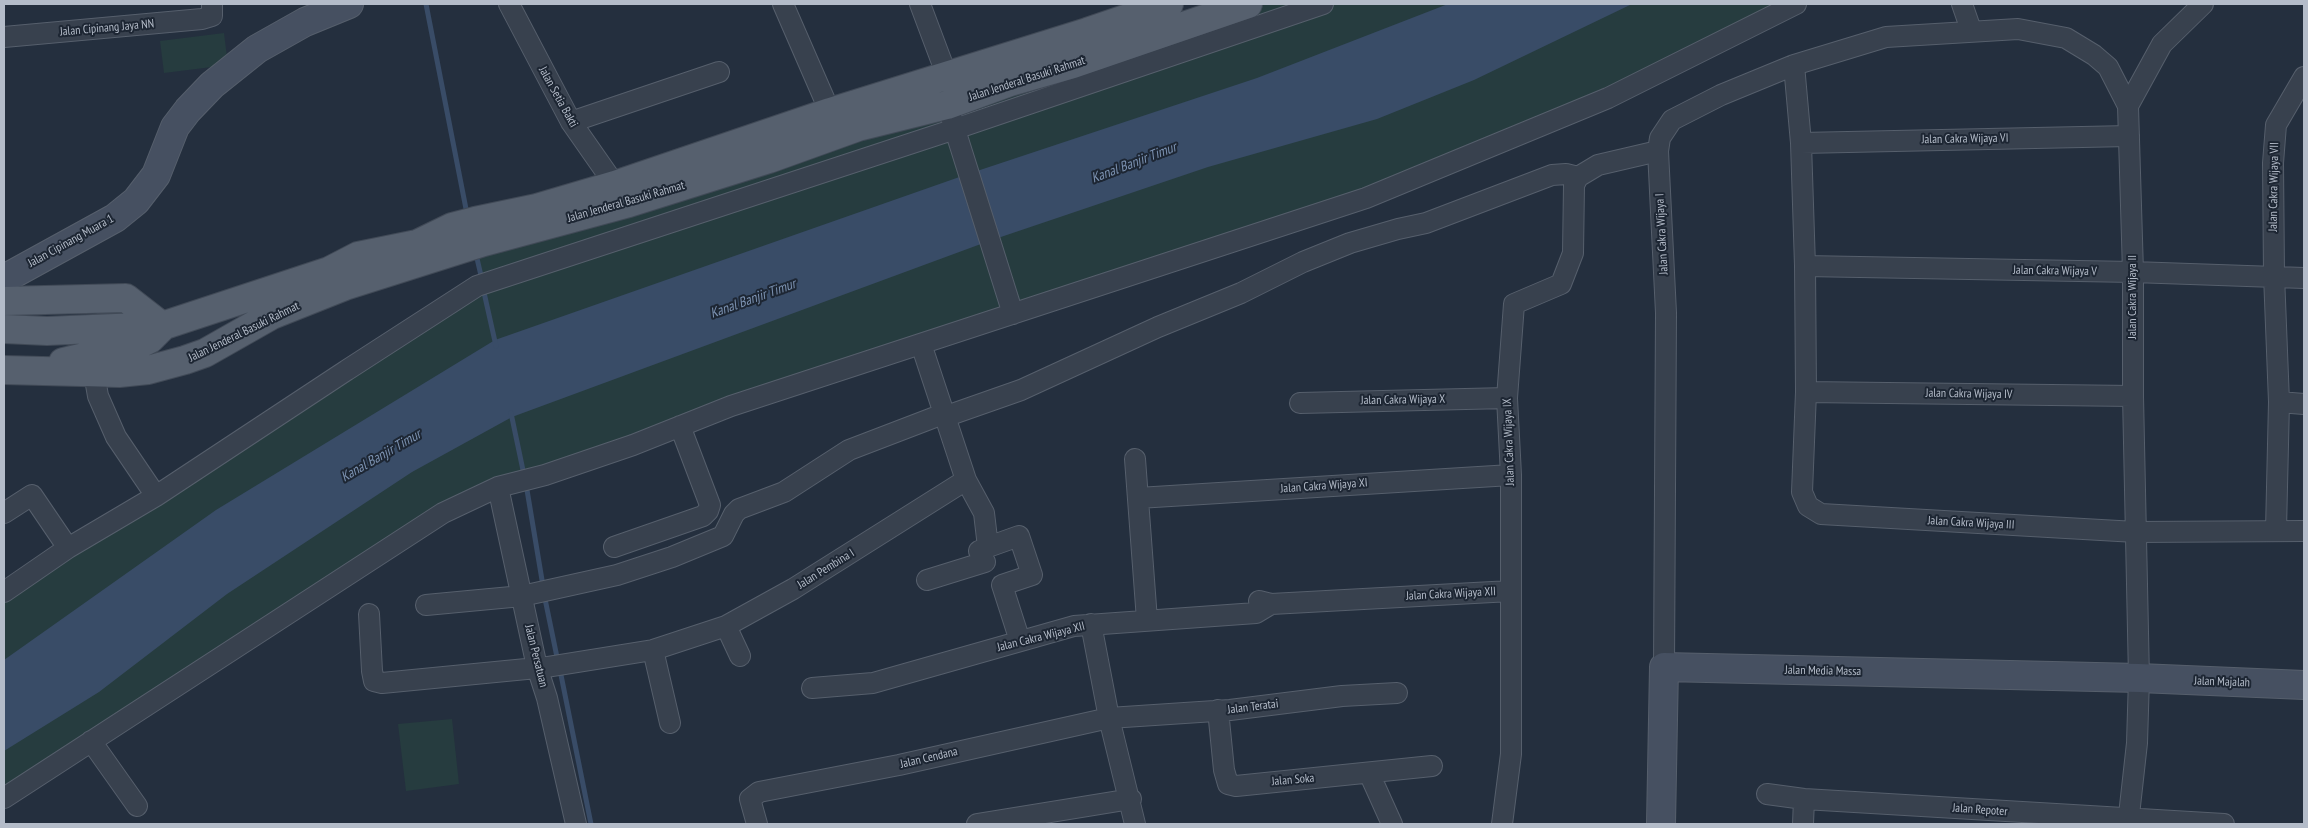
<!DOCTYPE html>
<html>
<head>
<meta charset="utf-8">
<style>
	body { margin:0 }
	#map { position:relative; width:2308px; height:828px; overflow:hidden; background:#242f3e; font-family:"PT Sans Narrow",sans-serif }
	canvas { display:block }
	.frame { position:absolute; inset:0; border:5px solid #b4bcc9; pointer-events:none }
</style>
</head>
<body>
<div id="map">
<canvas width="2308" height="828"></canvas>
<div class="frame"></div>
</div>
<script>
const c = document.querySelector('canvas').getContext('2d');
c.lineJoin = 'round';
function paint(path, color) { c.fillStyle = color; c.fill(path, 'evenodd'); }
const poly = rows => new Path2D(rows.map(r => 'M' + r).join(''));
function strokePath(path, color, width, dash) { c.strokeStyle = color; c.lineWidth = width; c.lineCap = dash ? 'butt' : 'round'; c.setLineDash(dash || []); c.stroke(path); }
function label(font, color, halo, rows, align = 'center') {
  c.font = font + ' "PT Sans Narrow",sans-serif'; c.lineWidth = 4; c.setLineDash([]); c.textBaseline = 'middle'; c.strokeStyle = halo; c.fillStyle = color; for (const [text, x, y, turn = 0] of rows) {
    c.save(); c.translate(x, y); c.rotate((+turn || 0) * Math.PI / 180); c.textAlign = isNaN(turn) ? turn : align; if (halo) c.strokeText(text, 0, 0); c.fillText(text, 0, 0); c.restore();
  }
}
paint(poly([
	[1248,4,1801,4,1497,143,498,487,4,798,4,592,482,282,474,245],
	[224,33,228,65,164,73,160,41],
	[452,719,459,784,406,791,398,724]
]), '#263c3f');
paint(poly([
	[1448,4,1632,4,1474,80,1377,119,1208,167,989,241,512,417,412,472,227,594,99,692,4,751,4,660,216,510,495,340,968,174,1257,78]
]), '#394c67');
strokePath(poly([
	[426,4,467,214],
	[476,254,482,280],
	[483,288,496,346],
	[511,413,524,475],
	[526,484,543,586],
	[544,594,558,662],
	[560,670,591,824]
]), '#394c67', 5);
const street = poly([
	[509,4,571,122,615,185],
	[783,4,830,112],
	[920,4,947,76],
	[1962,4,1971,30],
	[4,37,202,19,212,16,212,4],
	[1794,65,1801,143,1805,266,1806,392,1802,492,1808,506,1821,514,2136,532,2304,531],
	[2128,106,2162,44,2203,4],
	[951,117,1013,314],
	[571,122,719,72],
	[1801,143,2129,136],
	[1805,266,2133,272,2304,278],
	[347,370,477,286,955,129,1323,4],
	[94,373,98,396,116,437,156,496],
	[1806,392,2133,396],
	[2279,402,2304,404],
	[1300,403,1507,398],
	[944,417,1021,390,1158,327,1241,293,1303,262,1350,243,1398,229,1426,223,1552,175,1566,174,1578,177],
	[1135,459,1147,620],
	[966,480,984,513,988,547,1019,536,1032,575,1002,585,1020,641],
	[498,487,537,667,547,698,576,824],
	[1138,498,1511,475],
	[4,513,32,495,68,548],
	[2276,530,2279,402,2274,275,2273,163,2276,125,2304,77],
	[614,547,703,516,708,511,710,505,680,426],
	[927,580,985,562,979,551,988,547],
	[4,592,68,548,156,496,347,370],
	[1259,601,1271,604,1511,591],
	[426,605,522,596,617,575,672,557,723,536,734,514,739,509,784,492,849,450,943,414],
	[369,614,372,671,374,681,382,683,547,667,653,650,726,626,793,589,966,480,921,344],
	[1091,624,1109,718,1135,824],
	[726,626,740,656],
	[653,650,670,723],
	[1664,667,1666,313,1658,151,1660,138,1672,120,1721,95,1794,65,1886,37,2018,29,2066,38,2094,55,2108,67,2128,106,2133,272,2133,396,2139,678,2137,743,2128,824],
	[812,688,873,683,1074,626,1256,613,1271,604],
	[1218,710,1224,770,1228,784,1236,786,1432,766],
	[91,741,137,806],
	[1369,773,1392,824],
	[1767,794,1804,799,2224,824],
	[4,798,443,513,498,487,545,475,633,445,731,406,1366,198,1608,98,1796,4],
	[757,824,750,799,759,792,899,765,1109,718,1230,710,1342,696,1397,693],
	[977,824,1131,799],
	[1502,824,1511,754,1511,475,1507,398,1514,304,1561,284,1573,253,1574,185,1578,177,1598,165,1658,151],
	[1803,824,1804,799]
]);
const secondary = poly([
	[4,279,115,218,136,201,156,175,175,127,188,110,212,85,257,49,305,22,349,4],
	[1661,824,1664,667,2139,678,2304,685]
]);
const primary = poly([
	[4,301,126,298,162,326],
	[4,329,47,331,162,326,329,271,358,256,417,244,452,227,475,221,537,208,615,185,830,112,1087,32,1169,4],
	[63,362,142,343,150,339,162,327],
	[4,370,119,373,148,370,185,360,205,353,272,315,345,286,484,242,629,203,769,159,858,127,947,105,1010,82,1073,64,1248,4]
]);
strokePath(street, '#565f6c', 22);
strokePath(secondary, '#565f6c', 30);
strokePath(primary, '#414a57', 30);
strokePath(street, '#38414e', 20);
strokePath(secondary, '#465061', 28);
strokePath(primary, '#56606e', 28);
label('12px', '#b4bcc9', '#1d2633', [
	["Jalan Cipinang Jaya NN",107,28,-5],
	["Jalan Jenderal Basuki Rahmat",1027,79,-18],
	["Jalan Setia Bakti",558,97,61],
	["Jalan Cakra Wijaya VI",1965,139,-1],
	["Jalan Cakra Wijaya VII",2274,187,-89],
	["Jalan Jenderal Basuki Rahmat",626,202,-16],
	["Jalan Cakra Wijaya I",1662,234,-93],
	["Jalan Cipinang Muara 1",71,241,-29],
	["Jalan Cakra Wijaya V",2055,271,1],
	["Jalan Cakra Wijaya II",2133,297,-90],
	["Jalan Jenderal Basuki Rahmat",244,332,-26],
	["Jalan Cakra Wijaya IV",1969,394,1],
	["Jalan Cakra Wijaya X",1403,400,-1],
	["Jalan Cakra Wijaya IX",1509,442,-92],
	["Jalan Cakra Wijaya XI",1324,486,-4],
	["Jalan Cakra Wijaya III",1971,523,3],
	["Jalan Pembina I",826,569,-32],
	["Jalan Cakra Wijaya XII",1451,594,-3],
	["Jalan Cakra Wijaya XII",1041,637,-14],
	["Jalan Persatuan",536,656,76],
	["Jalan Media Massa",1823,671,1],
	["Jalan Majalah",2222,682,2],
	["Jalan Teratai",1253,707,-7],
	["Jalan Cendana",929,758,-13],
	["Jalan Soka",1293,780,-5],
	["Jalan Repoter",1980,810,4]
]);
label('italic 14px', '#7c92b1', '#1d2633', [
	["Kanal Banjir Timur",1134,163,-21],
	["Kanal Banjir Timur",753,299,-20],
	["Kanal Banjir Timur",381,456,-30]
]);
</script>
</body>
</html>
